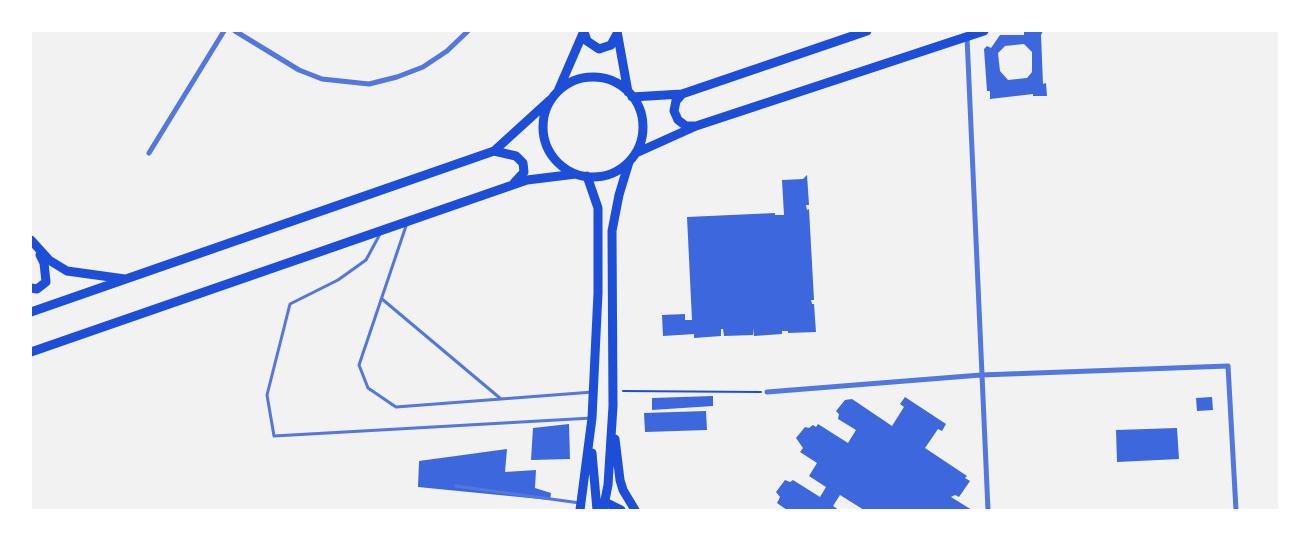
<!DOCTYPE html>
<html>
<head>
<meta charset="utf-8">
<style>
	body { margin:0 }
	#map { position:relative; width:1310px; height:541px; overflow:hidden; background:#f2f2f2; font-family:Cabin,sans-serif }
	canvas { display:block }
	.frame { position:absolute; inset:0; border:32px solid #fff; pointer-events:none }
</style>
</head>
<body>
<div id="map">
<canvas width="1310" height="541"></canvas>
<div class="frame"></div>
</div>
<script>
const c = document.querySelector('canvas').getContext('2d');
c.lineJoin = 'round';
function paint(path, color) { c.fillStyle = color; c.fill(path, 'evenodd'); }
const poly = rows => new Path2D(rows.map(r => 'M' + r).join(''));
function strokePath(path, color, width, dash) { c.strokeStyle = color; c.lineWidth = width; c.lineCap = dash ? 'butt' : 'round'; c.setLineDash(dash || []); c.stroke(path); }
paint(poly([
	[1024,31,1043,31,1041,35,1043,84,1046,83,1047,96,1033,96,1033,94,990,99,990,91,987,91,984,49,987,46,991,48,1000,35,1024,35],
	[1024,44,1032,52,1032,72,1027,78,1008,80,1000,71,998,53,1005,46],
	[807,175,809,205,806,205,807,210,809,209,814,300,811,300,812,304,814,304,816,332,788,333,788,331,782,331,782,334,754,336,753,328,753,335,724,336,723,329,721,329,721,336,694,338,694,334,663,336,662,315,685,314,685,320,692,320,687,217,775,213,775,215,784,215,782,180,803,179],
	[713,396,713,406,652,410,652,398],
	[905,397,946,424,942,431,938,429,925,448,967,476,965,478,970,481,959,497,955,495,951,497,972,510,864,510,840,495,833,506,839,510,787,510,777,503,780,497,776,492,785,480,790,482,793,480,820,497,826,487,809,476,817,463,800,452,803,448,796,438,805,427,809,428,813,425,816,427,818,424,848,443,856,430,838,419,839,414,836,411,845,400,852,399,892,426,904,407,900,404],
	[1212,397,1213,410,1197,411,1196,398],
	[706,411,707,430,645,432,644,413],
	[569,424,570,459,531,460,533,428],
	[1177,428,1179,459,1117,462,1116,430],
	[507,449,505,472,536,470,535,488,551,493,550,500,418,487,419,461]
]), '#3d67dc');
strokePath(poly([
	[623,391,761,392]
]), '#1d4ed8', 2);
strokePath(poly([
	[407,223,359,365,368,388,396,407,593,392],
	[380,234,366,260,338,280,290,304,267,395,274,436,592,418],
	[382,299,501,399],
	[456,486,580,503]
]), '#5277de', 3);
strokePath(poly([
	[235,31,299,70,322,79,369,84,397,77,423,67,447,51,468,31],
	[967,37,988,510],
	[149,153,224,31],
	[767,392,981,375,1228,366,1236,510]
]), '#5277de', 5);
strokePath(poly([
	[617,31,628,92],
	[584,32,587,41,599,49,611,45,617,34],
	'543 127a50 50 0 1 1 100 0a50 50 0 1 1-100 0Z',
	[558,91,584,31],
	[682,94,676,101,674,111,678,120,686,126,694,126],
	[632,97,682,94,867,31],
	[494,151,516,156,523,163,524,172,514,183],
	[636,153,696,126,984,31],
	[31,240,49,260,67,271,125,279],
	[31,288,37,289,46,282,44,263,40,255],
	[31,312,494,151,550,100],
	[31,352,527,180,576,174],
	[615,439,620,480,623,490,635,510],
	[592,453,597,510],
	[605,502,621,510],
	[580,510,592,418,598,293,598,208,587,176],
	[603,510,608,485,613,406,612,231,619,195,629,162]
]), '#1d4ed8', 9);
</script>
</body>
</html>
